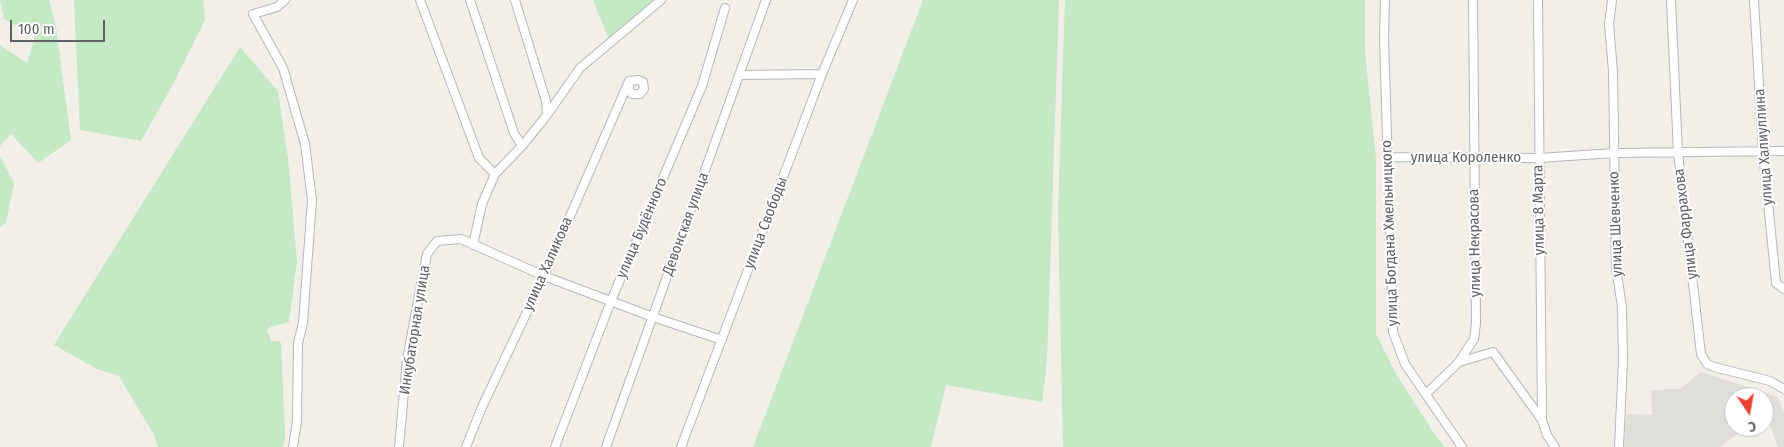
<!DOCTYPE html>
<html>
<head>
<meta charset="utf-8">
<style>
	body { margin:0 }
	#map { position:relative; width:1784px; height:447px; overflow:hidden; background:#f1efe8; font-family:"Fira Sans Condensed",sans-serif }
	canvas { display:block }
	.north { position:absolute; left:1724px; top:387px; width:50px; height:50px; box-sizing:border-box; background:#fff; border:1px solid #bfc1c3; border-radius:50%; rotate:168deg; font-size:14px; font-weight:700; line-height:20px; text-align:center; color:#5f6368 }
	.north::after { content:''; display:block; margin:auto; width:18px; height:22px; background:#ea4335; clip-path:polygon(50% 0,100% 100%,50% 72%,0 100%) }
	.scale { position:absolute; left:10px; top:20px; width:95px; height:22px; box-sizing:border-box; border:2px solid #5f6368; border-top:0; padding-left:6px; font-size:15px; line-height:18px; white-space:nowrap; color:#5f6368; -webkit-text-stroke:4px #fff; paint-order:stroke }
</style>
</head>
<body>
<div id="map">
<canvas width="1784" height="447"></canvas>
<div class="north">С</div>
<div class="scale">100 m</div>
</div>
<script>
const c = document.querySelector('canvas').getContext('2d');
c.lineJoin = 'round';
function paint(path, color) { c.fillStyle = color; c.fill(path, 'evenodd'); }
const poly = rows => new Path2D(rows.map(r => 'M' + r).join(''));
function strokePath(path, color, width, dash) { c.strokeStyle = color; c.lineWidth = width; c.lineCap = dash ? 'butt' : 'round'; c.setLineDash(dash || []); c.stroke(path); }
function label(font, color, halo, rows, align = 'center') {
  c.font = font + ' "Fira Sans Condensed",sans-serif'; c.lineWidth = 4; c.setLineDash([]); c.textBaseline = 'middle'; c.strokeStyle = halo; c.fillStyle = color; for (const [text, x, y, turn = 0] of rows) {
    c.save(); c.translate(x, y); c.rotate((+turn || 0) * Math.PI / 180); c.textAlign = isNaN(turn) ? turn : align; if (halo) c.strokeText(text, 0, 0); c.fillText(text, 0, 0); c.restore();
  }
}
paint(poly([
	[1701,372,1778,397,1784,413,1784,447,1778,447,1766,415,1764,416,1764,397,1734,397,1734,427,1748,427,1719,447,1624,447,1626,414,1652,415,1651,390,1680,389]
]), '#e0deda');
paint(poly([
	[0,0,49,0,56,27,71,140,38,163,11,134,0,146,0,45,27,63,35,36,4,19],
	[74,0,203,0,205,20,172,86,141,141,80,130],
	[593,0,656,0,609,39],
	[923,0,1059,0,1047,361,1042,402,946,385,931,447,753,447],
	[1065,0,1365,0,1365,52,1376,158,1376,334,1395,372,1435,435,1445,447,1063,447,1058,212],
	[240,47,278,91,288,158,297,262,289,322,270,327,267,330,271,341,278,341,281,343,285,435,283,447,158,447,154,435,119,376,97,369,54,345],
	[0,156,14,183,6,223,0,227]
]), '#c5e8c5');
const minor = poly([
	[285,0,277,7,253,14,283,68,305,144,312,200,303,323,298,343,297,421,293,447],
	[420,0,479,158,495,174],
	[470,0,514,133,522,146],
	[1385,0,1384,38,1393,332,1405,364,1462,447],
	[1538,0,1542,420],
	[1612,0,1609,24,1613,71,1616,268,1622,307,1623,359,1619,447],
	[1671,0,1678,153,1701,354,1707,364,1714,367,1770,381,1784,389],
	[1754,0,1763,152,1776,283,1784,289],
	[739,75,822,74],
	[638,80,643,82,644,89,640,94,632,94,629,90,629,81,638,80],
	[547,115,580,68,661,0],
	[1389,157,1539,158,1614,153,1784,151],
	[473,245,482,204,495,174,522,146,547,115,546,101,515,0],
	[1459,362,1493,352,1542,420,1547,435,1555,447],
	[1426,394,1459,362,1474,339,1476,323,1473,0],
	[399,447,407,359,427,254,437,241,461,239,544,276,653,317,722,340],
	[466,447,482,407,544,276,629,81],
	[555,447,611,301,702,86,725,8],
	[606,447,766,0],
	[681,447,822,74,853,0]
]);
strokePath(minor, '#b5b8bc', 10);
strokePath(minor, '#fff', 8);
label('15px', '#5f6368', '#fff', [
	["улица Халиуллина",1764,147,-94],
	["улица Короленко",1466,158],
	["улица 8 Марта",1539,210,-91],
	["улица Свободы",766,223,-69],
	["Девонская улица",686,224,-70],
	["улица Шевченко",1616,224,-92],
	["улица Фаррахова",1686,224,-97],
	["улица Будённого",642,228,-67],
	["улица Богдана Хмельницкого",1390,233,-92],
	["улица Некрасова",1475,243,-91],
	["улица Халикова",548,264,-66],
	["Инкубаторная улица",415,330,-81]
]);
</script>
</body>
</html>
